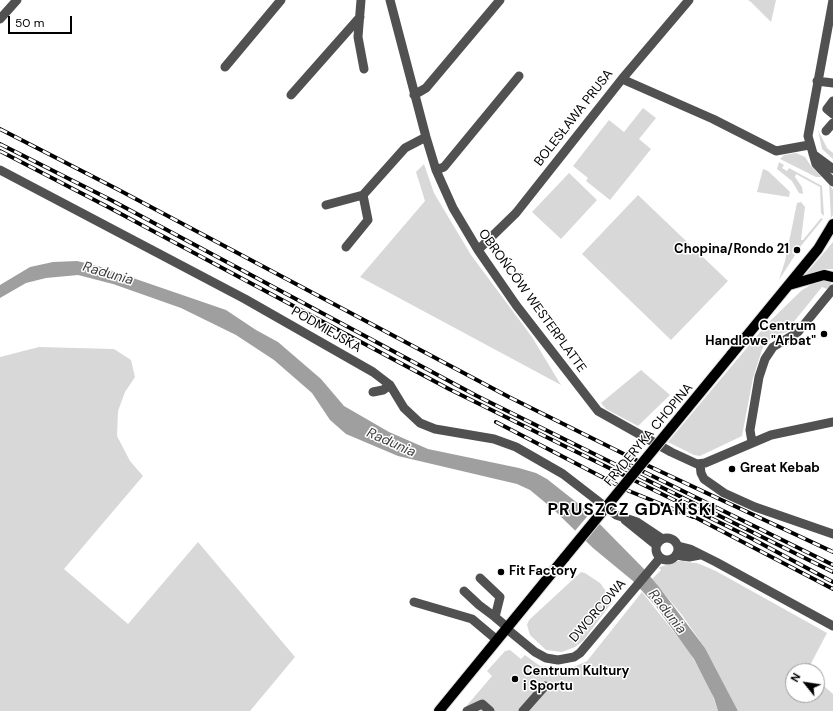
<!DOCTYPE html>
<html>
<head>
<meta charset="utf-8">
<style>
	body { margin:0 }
	#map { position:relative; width:833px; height:711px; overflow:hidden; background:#fff; font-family:"DM Sans",sans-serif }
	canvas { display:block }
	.north { position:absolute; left:785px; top:663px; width:40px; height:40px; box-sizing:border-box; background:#fff; border:1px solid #999; border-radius:50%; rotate:300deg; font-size:11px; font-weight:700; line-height:16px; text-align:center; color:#000 }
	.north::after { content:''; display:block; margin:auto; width:14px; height:18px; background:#000; clip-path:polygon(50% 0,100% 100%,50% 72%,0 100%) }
	.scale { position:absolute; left:8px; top:16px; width:64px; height:18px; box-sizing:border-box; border:2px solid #000; border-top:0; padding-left:5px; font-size:12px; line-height:14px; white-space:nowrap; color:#000; -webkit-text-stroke:3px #fff; paint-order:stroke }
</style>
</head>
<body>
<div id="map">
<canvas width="833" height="711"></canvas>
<div class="north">N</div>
<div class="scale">50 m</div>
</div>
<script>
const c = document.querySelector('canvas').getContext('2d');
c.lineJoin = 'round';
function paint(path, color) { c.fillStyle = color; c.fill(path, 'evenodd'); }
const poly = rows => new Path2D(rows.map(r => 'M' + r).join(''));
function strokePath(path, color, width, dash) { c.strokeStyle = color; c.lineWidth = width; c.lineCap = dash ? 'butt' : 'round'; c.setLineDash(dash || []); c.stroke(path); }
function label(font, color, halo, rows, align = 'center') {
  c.font = font + ' "DM Sans",sans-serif'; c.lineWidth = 3; c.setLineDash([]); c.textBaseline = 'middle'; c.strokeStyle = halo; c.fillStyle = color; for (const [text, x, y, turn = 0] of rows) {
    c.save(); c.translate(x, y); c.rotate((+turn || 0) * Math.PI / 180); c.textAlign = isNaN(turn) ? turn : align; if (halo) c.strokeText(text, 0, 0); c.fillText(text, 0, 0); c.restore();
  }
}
paint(poly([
	[748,0,776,0,771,22,751,2],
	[643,108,656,118,639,139,651,149,610,200,586,181,588,178,573,166,609,120,624,132],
	[818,130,827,148,833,153,833,159,822,149],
	[796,153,805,157,811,166,822,177,816,177,780,159,784,155],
	[779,162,784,165,782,168,787,171,789,168,822,186,824,216,821,213,820,187,796,174,795,177,802,187,803,194,799,193,792,181,777,169],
	[424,164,434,193,471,255,532,337,561,385,360,277,425,201,416,172],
	[763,169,768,171,786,188,790,192,789,197,757,192],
	[569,173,597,200,561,239,532,212],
	[829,183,833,190,833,215,831,218],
	[638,195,728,281,671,340,582,254],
	[801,202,805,207,801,240,803,240,821,218,823,219,800,247,798,246,792,253,795,255,779,280,785,261,797,203],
	[833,242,833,269,826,269,805,277,804,276],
	[821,279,831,281,831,285,827,289,822,287,792,324,796,329,774,336,765,344,762,350,753,378,742,436,700,456,694,455,668,442,766,325,802,290],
	[39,347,114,349,131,360,135,377,125,392,118,411,117,436,130,461,143,476,64,569,128,624,198,542,295,657,250,711,0,711,0,357],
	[641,370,670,395,638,426,606,409,601,403],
	[685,559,685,562,697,563,716,571,827,633,807,671,793,671,793,695,817,695,817,680,833,694,833,711,738,711,705,648,682,615,652,579,661,570,659,568,660,567],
	[581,572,585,573,600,583,613,601,583,641,575,647,562,652,546,650,530,635,527,625,529,620],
	[642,592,689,651,710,688,718,711,465,711,463,710,492,676,487,671,505,651,510,650,521,659,525,655,540,666,569,669,587,661]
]), '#d8d8d8');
paint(poly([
	[77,261,98,266,226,310,256,330,278,342,321,379,344,406,389,432,428,449,519,468,536,473,547,479,585,509,644,569,659,587,705,648,738,711,718,711,714,698,694,659,655,605,633,581,593,548,553,509,530,490,517,484,398,456,346,434,330,420,312,393,274,360,236,335,181,308,113,284,78,275,46,278,26,283,0,298,0,285,30,267,53,262]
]), '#9f9f9f');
paint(poly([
	[591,512,601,522,584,542,574,532]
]), '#fff');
const major = poly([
	[789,285,824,275,833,277],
	[731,355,818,249,833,224],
	[439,711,565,557]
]);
strokePath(major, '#dbdbdb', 12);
strokePath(poly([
	[361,0,358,37,364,69],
	[390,0,426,137,436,170,453,208,478,250,516,305,598,411,671,452,697,464,705,463,771,435,833,422],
	[833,0,808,136,816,164,833,182],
	[0,19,17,0],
	[225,67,281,0],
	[622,79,713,119,776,151,809,145],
	[817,81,833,83],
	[291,95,360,17],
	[414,95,426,88,500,0],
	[833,101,827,109,833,114],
	[826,131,833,123],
	[813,154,833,169],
	[0,170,245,299,373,372,390,385,404,408,420,423,435,429,494,439,516,447,563,474,616,515,637,522,661,538],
	[436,170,444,167,519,76],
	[326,205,363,195,405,148,426,137],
	[346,247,368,220,363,195],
	[478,250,516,213,622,79,689,0],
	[373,392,383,390,390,385],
	[752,442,750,430,759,377,765,359,773,347,798,332,833,289],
	[700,464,701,473,704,479,724,493,755,507,833,534],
	[625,520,656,545],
	'656 549a11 11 0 1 1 22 0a11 11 0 1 1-22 0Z',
	[678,546,690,549,716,562,833,626],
	[676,555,689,557,700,555],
	[480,578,500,597,495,617,508,628],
	[464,591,479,605,495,617],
	[414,602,472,619,497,640],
	[507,629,535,652,546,658,558,660,574,657,580,653,660,558],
	[467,711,482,704,490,711],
	[523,711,545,686]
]), '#515151', 9);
strokePath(major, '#000', 10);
const rail = poly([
	[0,129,117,189,509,397,638,461,833,552],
	[0,144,111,200,477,396,833,572],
	[0,151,108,207,449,389,747,536,833,582],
	[496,422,629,491,693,517],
	[630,465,833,565],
	[689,514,833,589]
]);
strokePath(rail, '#000', 4);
strokePath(rail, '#fff', 2.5, [8]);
const majorBridge = poly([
	[565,557,731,355]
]);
strokePath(majorBridge, '#dbdbdb', 12, []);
strokePath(majorBridge, '#000', 10);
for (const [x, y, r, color] of [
	[797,250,4,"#000"],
	[824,334,4,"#000"],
	[732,469,4,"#000"],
	[501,572,4,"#000"],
	[515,679,4,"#000"]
]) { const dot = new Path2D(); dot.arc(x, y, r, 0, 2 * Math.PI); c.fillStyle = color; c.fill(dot); strokePath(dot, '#fff', 1.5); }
label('13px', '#000', '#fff', [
	["BOLESŁAWA PRUSA",574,118,-52],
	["OBROŃCÓW WESTERPLATTE",532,301,54],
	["PODMIEJSKA",326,330,30],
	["FRYDERYKA CHOPINA",649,435,-50],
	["DWORCOWA",598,611,-49]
]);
label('bold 13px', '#000', '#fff', [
	["Chopina/Rondo 21",789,250,"right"],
	["Centrum",816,327,"right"],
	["Handlowe \"Arbat\"",816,342,"right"],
	["Great Kebab",740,469],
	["Fit Factory",509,572],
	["Centrum Kultury",523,672],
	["i Sportu",523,687]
], 'left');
label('italic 14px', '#404040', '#fff', [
	["Radunia",108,274,16],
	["Radunia",391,443,24],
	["Radunia",667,612,52]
]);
c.letterSpacing = '1px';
label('bold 17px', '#000', '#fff', [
	["PRUSZCZ GDAŃSKI",632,511]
]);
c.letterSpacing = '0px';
</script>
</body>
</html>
